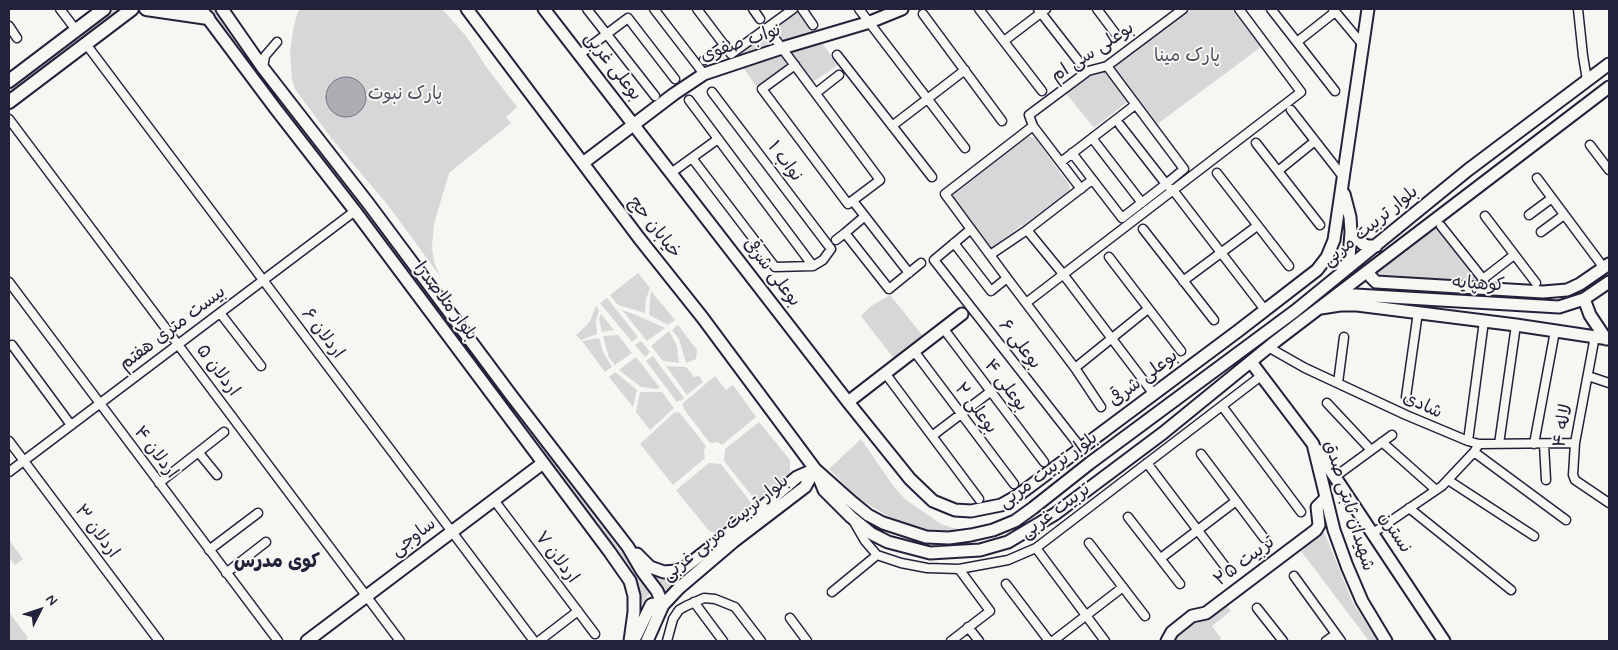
<!DOCTYPE html>
<html>
<head>
<meta charset="utf-8">
<style>
	body { margin:0 }
	#map { position:relative; width:1618px; height:650px; overflow:hidden; background:#f6f6f2; font-family:Mynerve,sans-serif }
	canvas { display:block }
	.frame { position:absolute; inset:0; border:10px solid #22223b; pointer-events:none }
	.north { position:absolute; left:15px; top:585px; width:50px; height:50px; -webkit-text-stroke:4px #f6f6f2; paint-order:stroke; rotate:49deg; font-size:14px; font-weight:700; line-height:20px; text-align:center; color:#22223b }
	.north::after { content:''; display:block; margin:auto; width:18px; height:22px; background:#22223b; clip-path:polygon(50% 0,100% 100%,50% 72%,0 100%) }
</style>
</head>
<body>
<div id="map">
<canvas width="1618" height="650"></canvas>
<div class="frame"></div>
<div class="north">N</div>
</div>
<script>
const c = document.querySelector('canvas').getContext('2d');
c.lineJoin = 'round';
function paint(path, color) { c.fillStyle = color; c.fill(path, 'evenodd'); }
const poly = rows => new Path2D(rows.map(r => 'M' + r).join(''));
function strokePath(path, color, width, dash) { c.strokeStyle = color; c.lineWidth = width; c.lineCap = dash ? 'butt' : 'round'; c.setLineDash(dash || []); c.stroke(path); }
function label(font, color, halo, rows, align = 'center') {
  c.font = font + ' Mynerve,"Playpen Sans Arabic",sans-serif'; c.lineWidth = 4; c.setLineDash([]); c.textBaseline = 'middle'; c.strokeStyle = halo; c.fillStyle = color; for (const [text, x, y, turn = 0] of rows) {
    c.save(); c.translate(x, y); c.rotate((+turn || 0) * Math.PI / 180); c.textAlign = isNaN(turn) ? turn : align; if (halo) c.strokeText(text, 0, 0); c.fillText(text, 0, 0); c.restore();
  }
}
paint(poly([
	[114,9,120,9,9,95,9,90],
	[210,9,215,9,222,18,290,114,354,194,419,283,471,349,498,387,498,390,495,390,351,196,287,116],
	[300,9,442,9,466,36,487,68,517,107,506,117,511,123,449,173,434,224,432,246,434,262,440,276,387,204,332,139,295,89,292,79,290,53,293,30,297,14],
	[796,9,798,9,817,35,784,44,771,28],
	[1191,9,1232,9,1261,47,1156,125,1113,67],
	[767,31,777,46,731,58],
	[820,40,838,65,813,82,787,50],
	[782,54,787,65,756,86,743,67],
	[1104,71,1127,102,1094,128,1065,92,1091,73],
	[1028,136,1035,138,1070,186,1069,194,1032,224,1022,225,993,247,988,247,952,200,952,193],
	[1434,225,1480,283,1374,274],
	[638,273,650,288,646,299,645,313,618,305,610,295],
	[651,291,675,320,668,325,649,315],
	[890,295,923,336,895,360,861,316,871,306],
	[607,298,638,337,632,342,600,303],
	[596,306,599,310,596,321,597,334,581,340,576,335,585,327,590,321],
	[622,310,636,315,665,328,647,341],
	[601,314,614,330,602,332,599,319],
	[678,325,697,350,696,359,686,363,679,339,672,330],
	[669,331,677,346,679,363,663,361,651,346],
	[618,335,632,353,615,365,609,358,603,336],
	[599,338,603,352,612,367,605,372,582,341],
	[641,341,650,352,645,357,635,345],
	[653,356,684,398,681,401,680,400,677,402,646,361],
	[636,357,660,388,656,389,641,387,619,370],
	[666,366,686,367,694,377,699,376,703,382,687,395],
	[615,372,637,390,633,407,609,377],
	[715,376,726,390,733,385,756,417,722,445,717,442,710,443,683,408,684,407,682,404],
	[640,392,662,392,674,408,650,430,636,412],
	[512,407,651,591,637,611,640,592,636,577,509,409],
	[675,412,677,413,679,412,706,446,704,450,705,458,673,485,640,444],
	[759,422,790,460,790,471,788,475,756,501,724,461,725,449],
	[861,439,894,487,906,500,941,524,953,528,970,531,926,531,900,523,859,499,829,469],
	[709,463,721,464,752,504,716,533,709,531,676,490],
	[1323,529,1352,601,1378,641,1369,641,1301,551,1318,536],
	[9,540,23,559,15,565,9,557],
	[708,556,709,557,664,594,646,570,659,575],
	[1225,604,1231,611,1212,626,1221,638,1219,641,1170,641,1195,617],
	[9,612,28,638,25,641,9,641]
]), '#d7d7d7');
const water = poly([
	'326 97a20 20 0 1 1 40 0a20 20 0 1 1-40 0Z'
]);
paint(water, '#adadb3');
strokePath(water, '#757583', 1);
const street = poly([
	[60,9,76,30],
	[587,9,655,96],
	[654,9,704,74],
	[697,9,731,54,793,9],
	[753,9,760,19],
	[802,9,813,25],
	[859,9,965,148],
	[979,9,1042,91],
	[1038,9,1080,63],
	[1097,9,1115,33],
	[1271,9,1335,91],
	[1333,9,1363,45],
	[1578,9,1583,56,1587,80],
	[923,14,1002,121],
	[9,26,17,38],
	[767,28,880,180,848,204,762,89,795,65],
	[1004,41,1046,9],
	[1297,42,1335,12],
	[86,44,534,641],
	[580,54,628,18,675,79],
	[837,55,932,177],
	[704,60,725,45],
	[1107,66,1184,169,1166,184,1120,125],
	[263,68,265,56,277,42],
	[816,93,839,75],
	[689,100,813,266],
	[1291,110,1344,178],
	[9,119,400,641],
	[892,126,965,70],
	[1092,138,1142,203],
	[1256,143,1320,225],
	[1590,145,1609,170],
	[1072,153,1122,218,1166,184,1173,190,1265,310],
	[692,158,775,267,813,266,823,260,831,249,712,92],
	[1061,162,1135,105],
	[1278,171,1315,141],
	[671,173,718,139],
	[1217,173,1289,266],
	[1537,178,1604,268],
	[1081,189,1033,126,1029,115,1088,71,1107,66,1183,9],
	[853,201,909,273],
	[1529,215,1552,198],
	[865,216,845,233,889,289,921,263],
	[1485,216,1536,283],
	[1441,226,1483,279,1486,289],
	[971,229,934,260,1081,448],
	[1143,229,1214,320],
	[1027,230,1063,274,1153,393],
	[1541,232,1564,215],
	[836,240,845,233],
	[954,243,991,291,1007,278,945,194,1033,126],
	[990,255,1027,230,1092,180],
	[1109,257,1181,351],
	[1007,278,1075,368,1101,407],
	[1483,279,1514,255],
	[1183,281,1257,226],
	[9,282,278,641],
	[1026,303,1301,92,1239,9],
	[220,313,261,366],
	[943,328,1044,462],
	[1595,336,1575,443,1573,475,1575,480,1609,503],
	[12,345,71,425],
	[1268,347,1305,368,1406,415,1468,441,1479,444,1575,443],
	[914,351,1014,484],
	[1075,368,1148,309],
	[885,373,979,499],
	[1588,376,1609,383],
	[1338,383,1344,337],
	[1406,397,1418,312],
	[1327,403,1371,450],
	[1222,406,1301,512],
	[932,436,990,392],
	[9,441,159,641],
	[1468,441,1484,321],
	[1382,442,1436,490],
	[1499,444,1516,325],
	[1534,444,1555,331],
	[1544,444,1546,480],
	[1474,452,1566,520],
	[199,453,217,475],
	[1201,454,1264,538],
	[1147,463,1227,569],
	[9,472,355,211],
	[1336,476,1392,435],
	[1448,480,1534,536],
	[159,483,224,432],
	[494,500,595,634],
	[1409,508,1511,590],
	[1128,517,1180,584],
	[854,522,865,541,877,555,901,563,927,568,959,569,1008,560,1036,548,1261,376],
	[1373,533,1442,486,1474,452,1479,444],
	[1089,543,1145,616],
	[1036,548,1105,641],
	[209,550,258,513],
	[1161,558,1236,501],
	[226,573,266,542],
	[1294,576,1341,641],
	[1006,584,1049,641],
	[832,592,877,555],
	[694,602,723,641],
	[1257,608,1283,641],
	[790,618,807,641],
	[968,627,979,641],
	[539,641,578,611],
	[667,641,673,619,679,610,686,606,704,598,715,599,735,607,761,641],
	[951,641,990,611,959,569],
	[1053,641,1123,587],
	[1326,641,1336,634]
]);
const secondary = poly([
	[201,9,275,108,355,211,609,551,630,581,634,596,634,612,630,641],
	[222,9,263,68,368,203,511,395,628,547,642,571,657,591,663,605],
	[467,9,639,238,702,317,815,469,852,502,868,515,883,523,926,537,949,538,971,535,993,530,1015,521,1033,508,1090,463,1295,311,1468,170,1609,64],
	[544,9,848,402,910,479,933,501,955,510,971,511,1001,505,1017,496,1238,331,1317,270,1327,257,1334,240,1368,9],
	[583,163,674,94,704,74,782,48,870,22,902,9],
	[1351,232,1363,244,1368,246,1376,246],
	[1342,271,1349,258,1351,232,1350,217,1344,194],
	[1368,271,1371,277,1376,282,1543,292,1567,290,1580,284,1609,264],
	[1339,294,1559,307,1584,299,1609,282],
	[1584,299,1590,315,1606,339],
	[1321,308,1340,305,1357,305,1516,325,1609,339],
	[1251,362,1313,444,1334,530,1347,566,1362,601,1386,641],
	[848,402,962,314],
	[1317,450,1444,641],
	[818,475,824,490,851,517,872,534,888,542,930,553,980,550,1008,542,1055,514,1163,433,1276,341,1609,87],
	[637,554,650,567,664,572,676,571,684,568,760,509,797,477,815,469],
	[636,636,651,605,653,604,658,608,657,615],
	[307,641,543,463],
	[647,641,663,605,679,588,733,542,805,487,815,469],
	[1167,641,1172,632,1192,616,1206,613,1316,530,1319,525,1317,507,1326,498]
]);
const primary = poly([
	[146,9,208,18],
	[9,81,104,9],
	[9,102,132,9]
]);
strokePath(street, '#22223b', 11);
strokePath(secondary, '#22223b', 15);
strokePath(primary, '#22223b', 16);
strokePath(street, '#f6f6f2', 8);
strokePath(secondary, '#f6f6f2', 11);
strokePath(primary, '#f6f6f2', 12);
label('18px', '#22223b', '#f6f6f2', [
	["نواب صفوی",741,44,-19],
	["بوعلی سی ام",1093,53,-33],
	["بوعلی غربی",612,67,52],
	["نواب ۱",784,162,53],
	["بلوار تربیت مربی",1371,227,-39],
	["خیابان حج",654,228,52],
	["بوعلی شرقی",771,273,52],
	["کوهپایه",1478,285,4],
	["بلوار ملاصدرا",445,302,53],
	["بیست متری هفتم",173,329,-37],
	["اردلان ۶",322,334,53],
	["بوعلی ۶",1019,345,52],
	["اردلان ۵",217,371,53],
	["بوعلی شرقی",1144,379,-37],
	["بوعلی ۴",1005,386,53],
	["شادی",1422,406,25],
	["بوعلی ۲",975,409,53],
	["لاله ۴",1564,426,-80],
	["اردلان ۴",155,453,53],
	["بلوار تربیت مربی",1049,471,-36],
	["شهیدان ثابتی صدق",1348,506,73],
	["تربیت غربی",1056,512,-36],
	["بلوار تربیت مربی غربی",726,529,-39],
	["اردلان ۳",96,532,53],
	["نسترن",1394,533,57],
	["ساوجی",414,538,-37],
	["اردلان ۷",556,558,53],
	["تربیت ۲۵",1245,562,-37]
]);
label('18px', '#4f4f62', '#f6f6f2', [
	["پارک مینا",1187,57],
	["پارک نبوت",405,95]
]);
label('bold 19px', '#22223b', '#f6f6f2', [
	["کوی مدرس",277,563]
]);
</script>
</body>
</html>
